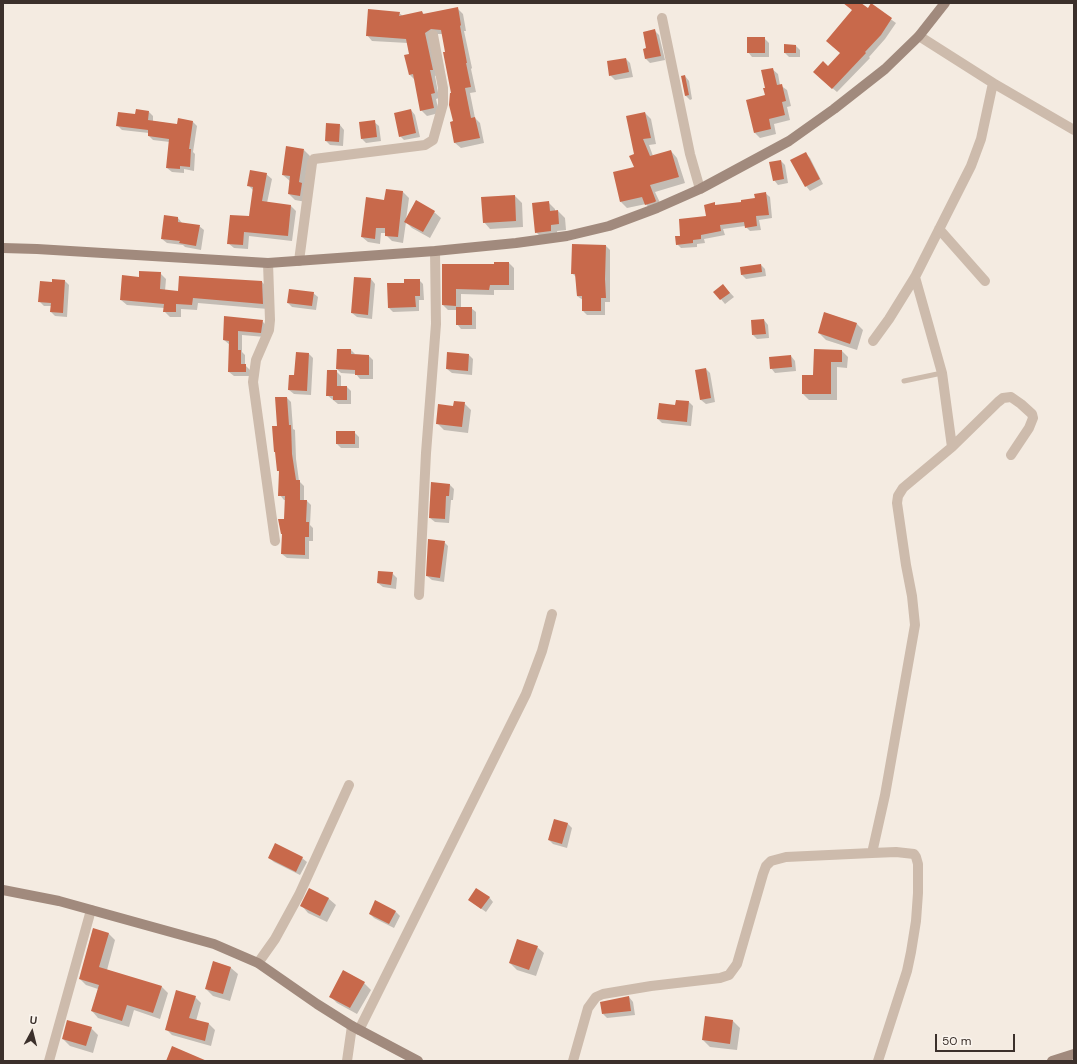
<!DOCTYPE html>
<html>
<head>
<meta charset="utf-8">
<style>
	body { margin:0 }
	#map { position:relative; width:1077px; height:1064px; overflow:hidden; background:#f4ebe1; font-family:"DM Sans",sans-serif }
	canvas { display:block }
	.frame { position:absolute; inset:0; border:4px solid #3b302b; pointer-events:none }
	.north { position:absolute; left:12px; top:1012px; width:40px; height:40px; -webkit-text-stroke:3px #fbf5ee; paint-order:stroke; rotate:7deg; font-size:11px; font-weight:700; line-height:16px; text-align:center; color:#3b302b }
	.north::after { content:''; display:block; margin:auto; width:14px; height:18px; background:#3b302b; clip-path:polygon(50% 0,100% 100%,50% 72%,0 100%) }
	.scale { position:absolute; left:935px; top:1034px; width:80px; height:18px; box-sizing:border-box; border:2px solid #3b302b; border-top:0; padding-left:5px; font-size:12px; line-height:14px; white-space:nowrap; color:#3b302b; -webkit-text-stroke:3px #fbf5ee; paint-order:stroke }
</style>
</head>
<body>
<div id="map">
<canvas width="1077" height="1064"></canvas>
<div class="frame"></div>
<div class="north">U</div>
<div class="scale">50 m</div>
</div>
<script>
const c = document.querySelector('canvas').getContext('2d');
c.lineJoin = 'round';
function paint(path, color) { c.fillStyle = color; c.fill(path, 'evenodd'); }
const poly = rows => new Path2D(rows.map(r => 'M' + r).join(''));
function strokePath(path, color, width, dash) { c.strokeStyle = color; c.lineWidth = width; c.lineCap = dash ? 'butt' : 'round'; c.setLineDash(dash || []); c.stroke(path); }
paint(poly([
	[850,3,860,3,868,10,871,5,896,23,885,39,869,57,870,58,837,92,819,77,841,53,853,11],
	[457,8,463,14,466,31,464,31,472,68,471,69,476,92,470,93,475,118,480,123,484,143,461,148,455,143,453,94,443,34,437,34,438,75,435,76,439,98,436,99,439,113,427,116,421,110,415,80,409,74,411,55,408,43,372,41,367,35,399,13,403,16,422,12,425,15],
	[655,31,659,35,665,60,650,63,646,59,647,49],
	[764,38,769,43,769,57,752,57,748,52],
	[796,46,800,50,800,57,789,57,785,53],
	[626,59,630,63,633,77,615,80,610,75],
	[772,69,778,74,780,85,787,90,791,106,787,107,790,120,774,124,776,134,760,138,755,133,766,96],
	[685,76,689,81,692,99,690,100,686,96],
	[411,110,415,115,420,137,404,140,400,136],
	[149,112,153,116,153,121,178,125,193,122,197,126,193,152,195,154,194,171,184,169,184,173,172,172,167,168,170,142,153,140,149,136,149,133,122,130,117,125,136,115],
	[645,113,651,119,656,144,649,145,653,156,671,151,677,158,685,183,655,192,662,207,652,211,646,204,627,208,621,202,635,168,635,155],
	[374,122,379,126,381,141,366,143,362,139],
	[327,124,340,125,344,130,343,146,330,145,326,141],
	[304,150,310,156,305,188,306,202,295,200,289,194,290,181,283,175],
	[806,154,810,158,823,184,810,191,806,186],
	[781,161,785,165,788,183,778,185,774,180],
	[266,174,272,179,267,203,291,206,296,211,292,241,249,236,248,249,234,248,228,243,250,218,254,191,249,186],
	[387,190,403,192,409,198,406,220,434,212,441,218,430,238,412,228,406,222,403,243,392,241,386,235,386,233,381,233,380,244,368,242,362,237,385,201],
	[765,193,770,197,772,218,759,220,761,230,750,231,745,226,723,229,725,235,704,239,705,243,697,244,697,247,681,248,677,244,681,237,708,217,714,204,716,206,742,203,756,199],
	[515,196,522,203,523,227,490,229,484,222],
	[548,202,555,209,555,211,558,211,565,218,566,230,557,231,558,238,543,239,536,232],
	[178,218,182,223,199,226,204,230,201,250,185,247,183,245,167,243,162,239],
	[606,246,610,250,610,302,605,302,605,315,587,315,583,311,583,300,577,296,576,277,572,273],
	[509,263,514,268,514,290,494,290,494,295,461,294,461,308,471,308,476,312,476,329,461,329,457,324,457,310,448,310,443,305,443,265,495,265],
	[761,265,765,269,766,276,746,279,742,275,741,268],
	[160,273,166,279,165,291,179,292,262,282,267,287,268,309,198,303,197,310,181,309,181,317,170,317,164,311,164,308,127,305,121,300,140,278],
	[371,279,375,284,372,319,357,317,352,313],
	[53,280,65,281,69,285,67,317,55,316,51,312,51,306,44,306,39,301,53,283],
	[419,280,423,284,424,300,419,300,419,311,393,312,389,308,405,283],
	[723,285,734,297,725,304,715,292],
	[313,293,318,297,316,310,292,307,288,303],
	[225,317,262,321,266,325,265,337,242,335,242,352,245,355,245,365,250,370,250,376,234,376,229,372,230,345,224,340],
	[764,320,768,325,769,338,757,339,753,335],
	[857,324,863,330,857,350,826,340,819,333],
	[338,350,351,350,355,354,369,356,373,360,373,379,360,379,356,374,341,373,337,369],
	[842,351,848,357,847,368,837,367,837,400,809,400,803,394,814,376],
	[309,354,313,358,311,395,294,394,289,390,290,376,295,376],
	[469,355,473,359,472,375,452,373,447,369],
	[791,356,795,361,796,371,775,373,771,368],
	[706,369,710,373,715,402,706,404,701,400],
	[336,371,341,376,341,387,347,387,351,391,351,404,338,404,327,395],
	[287,398,291,402,293,429,295,430,296,459,299,481,304,486,304,501,307,501,311,505,310,525,313,528,313,541,309,541,309,559,287,558,282,554,283,535,282,534,285,520,286,500,284,500,280,495,280,473,278,470,278,427],
	[689,402,693,406,691,426,662,423,658,419,676,406],
	[464,403,471,410,468,433,444,430,437,423,454,407],
	[354,432,359,437,359,448,341,448,337,444],
	[432,483,450,485,454,489,453,500,451,500,449,523,435,522,430,518],
	[444,542,448,546,444,582,432,580,427,576],
	[392,573,397,578,396,589,383,587,378,583],
	[554,820,568,824,572,828,567,848,553,844,549,840],
	[269,858,302,858,307,862,300,875,274,862],
	[310,889,329,899,336,905,327,922,308,913,302,906],
	[489,897,493,902,486,912,469,900],
	[376,902,396,912,400,916,394,928,374,918,370,914],
	[93,929,109,934,115,940,107,970,162,987,168,993,160,1019,134,1010,129,1027,98,1018,92,1011,98,989,86,985,80,979],
	[537,947,544,953,536,976,517,970,510,963],
	[214,963,231,968,238,974,230,1001,213,996,206,989],
	[364,983,371,990,357,1014,337,1003,330,996],
	[195,997,201,1003,196,1021,209,1024,215,1030,211,1046,172,1035,166,1029],
	[629,997,633,1002,635,1015,607,1018,603,1014],
	[733,1021,740,1028,737,1050,710,1047,703,1040],
	[91,1028,98,1035,93,1053,70,1046,63,1039]
]), '#0003');
paint(poly([
	[843,3,861,3,868,8,871,3,892,18,881,35,865,52,866,53,832,89,813,72,823,61,828,66,840,53,826,41,852,10],
	[458,7,461,25,460,26,467,63,466,63,471,87,465,88,471,118,475,117,480,138,454,143,450,122,453,121,449,105,450,93,451,93,443,52,445,52,441,30,431,29,425,33,433,70,430,70,435,93,431,94,434,108,420,111,413,74,409,75,404,55,409,54,406,39,366,36,368,9,400,12,399,16,422,11,423,14],
	[655,29,661,56,645,59,643,49,646,48,643,32],
	[747,37,765,37,765,53,747,53],
	[784,44,796,45,796,53,784,53],
	[626,58,629,72,609,76,607,61],
	[773,68,777,85,782,84,786,101,782,102,785,115,769,119,771,129,754,133,746,100,765,95,763,88,765,88,761,70],
	[685,75,689,95,685,96,681,76],
	[136,109,149,111,148,120,177,124,178,118,193,121,189,149,191,149,190,167,180,166,180,169,166,168,169,139,148,136,148,130,116,126,118,112,135,114],
	[411,109,416,133,399,137,394,113],
	[645,112,651,138,643,139,650,156,671,150,679,177,650,185,656,201,655,202,645,205,642,197,620,202,613,172,634,167,629,156,634,154,626,116],
	[375,120,377,137,361,139,359,122],
	[326,123,340,124,339,142,325,141],
	[286,146,304,149,299,182,302,183,300,196,288,194,290,176,282,175],
	[806,152,820,179,805,187,790,160],
	[781,160,784,179,773,181,769,162],
	[250,170,267,173,262,201,291,205,288,236,244,232,243,245,227,244,230,215,249,216,253,187,247,186],
	[386,189,403,191,398,237,385,236,385,228,376,228,375,239,361,237,366,197,384,200],
	[766,192,769,215,756,216,757,226,745,228,744,222,720,225,721,231,701,235,701,239,693,240,693,243,676,245,675,236,680,236,679,219,706,216,704,205,715,202,715,205,741,202,741,200,755,198,754,194],
	[515,195,516,221,483,223,481,197],
	[416,200,435,211,423,232,404,222],
	[549,201,550,211,558,210,559,224,551,225,551,231,535,233,532,203],
	[164,215,178,217,178,222,200,225,196,246,179,243,180,241,161,239],
	[572,244,606,245,605,279,606,298,601,298,601,311,582,311,582,296,577,296,575,274,571,274],
	[494,262,509,262,509,285,490,285,489,290,456,289,456,306,442,305,442,264,494,264],
	[761,264,762,272,741,275,740,267],
	[139,271,161,272,160,289,178,291,179,276,262,281,263,304,193,298,192,305,176,304,176,312,163,312,164,304,120,300,122,275,139,277],
	[354,277,371,278,368,315,351,313],
	[52,279,65,280,63,313,50,312,51,303,38,302,40,281,52,282],
	[404,279,420,279,420,296,415,296,416,307,388,308,387,283,404,283],
	[723,284,730,293,720,300,713,292],
	[289,289,314,292,312,306,287,303],
	[456,307,472,307,472,325,456,325],
	[824,312,857,323,850,344,818,333],
	[224,316,263,320,261,333,238,331,238,350,241,350,241,364,246,364,246,372,228,372,229,341,223,340],
	[764,319,766,334,752,335,751,320],
	[337,349,351,349,351,354,369,355,369,375,355,375,355,370,336,369],
	[814,349,842,350,842,362,831,362,831,394,802,394,802,375,813,375],
	[296,352,309,353,307,391,288,390,289,375,294,375],
	[447,352,469,354,468,371,446,369],
	[791,355,792,367,770,369,769,357],
	[706,368,711,398,700,400,695,370],
	[327,370,337,370,337,386,347,386,347,400,333,400,333,396,326,396],
	[275,397,287,397,289,425,291,425,292,454,296,480,300,480,300,500,307,500,306,522,309,522,309,537,305,537,305,555,281,554,282,534,281,534,278,519,284,519,285,496,278,496,279,471,277,471,275,452,274,452,272,426,277,426],
	[676,400,689,401,687,422,657,419,659,403,675,405],
	[454,401,465,402,462,427,436,424,438,404,453,406],
	[336,431,355,431,355,444,336,444],
	[431,482,450,484,449,496,446,496,445,519,429,518],
	[428,539,445,541,440,578,426,576],
	[378,571,393,572,391,585,377,583],
	[554,819,568,823,562,844,548,840],
	[275,843,303,857,296,872,268,858],
	[309,888,329,898,320,916,300,906],
	[476,888,490,897,481,909,468,900],
	[375,900,396,911,389,924,369,914],
	[93,928,109,933,99,967,162,986,153,1013,127,1005,122,1021,91,1011,99,985,79,979],
	[517,939,538,946,529,970,509,963],
	[213,961,231,967,223,994,205,989],
	[343,970,365,982,350,1008,329,997],
	[176,990,196,996,189,1018,209,1023,205,1041,165,1030],
	[629,996,631,1011,602,1014,600,1002],
	[705,1016,733,1020,730,1044,702,1040],
	[67,1020,92,1027,86,1046,62,1039],
	[172,1046,207,1061,166,1061]
]), '#c8694b');
strokePath(poly([
	[904,381,942,373]
]), '#cdbbac', 5);
strokePath(poly([
	[662,18,690,154,700,189],
	[993,83,1074,130],
	[939,229,985,281],
	[299,261,312,163,314,159,425,145,433,140,443,104,443,88,433,35],
	[268,263,270,320,269,330,256,360,253,382,275,541],
	[915,277,942,373,952,447],
	[873,341,889,319,915,277,971,166,981,139,993,83,919,36],
	[419,595,426,453,436,324,435,251],
	[258,963,275,939,299,895,349,785],
	[359,1030,526,694,542,651,552,614],
	[49,1061,91,910],
	[347,1061,352,1026],
	[573,1061,588,1008,596,997,603,994,651,986,720,978,729,975,737,964,763,874,766,866,771,861,786,857,872,853],
	[878,1061,907,971,911,952,916,921,918,893,918,864,916,857,914,854,896,852,872,853,885,795,915,625,912,596,906,565,897,503,898,496,903,488,952,447,998,402,1003,398,1011,397,1021,404,1032,414,1033,418,1029,428,1011,455]
]), '#cdbbac', 10);
strokePath(poly([
	[3,248,37,249,268,263,435,251,516,243,567,236,609,226,657,208,700,189,789,141,834,109,885,69,919,36,945,3],
	[3,890,59,901,214,944,258,963,317,1004,352,1026,418,1061],
	[1052,1061,1074,1054]
]), '#a18a7d', 10);
</script>
</body>
</html>
